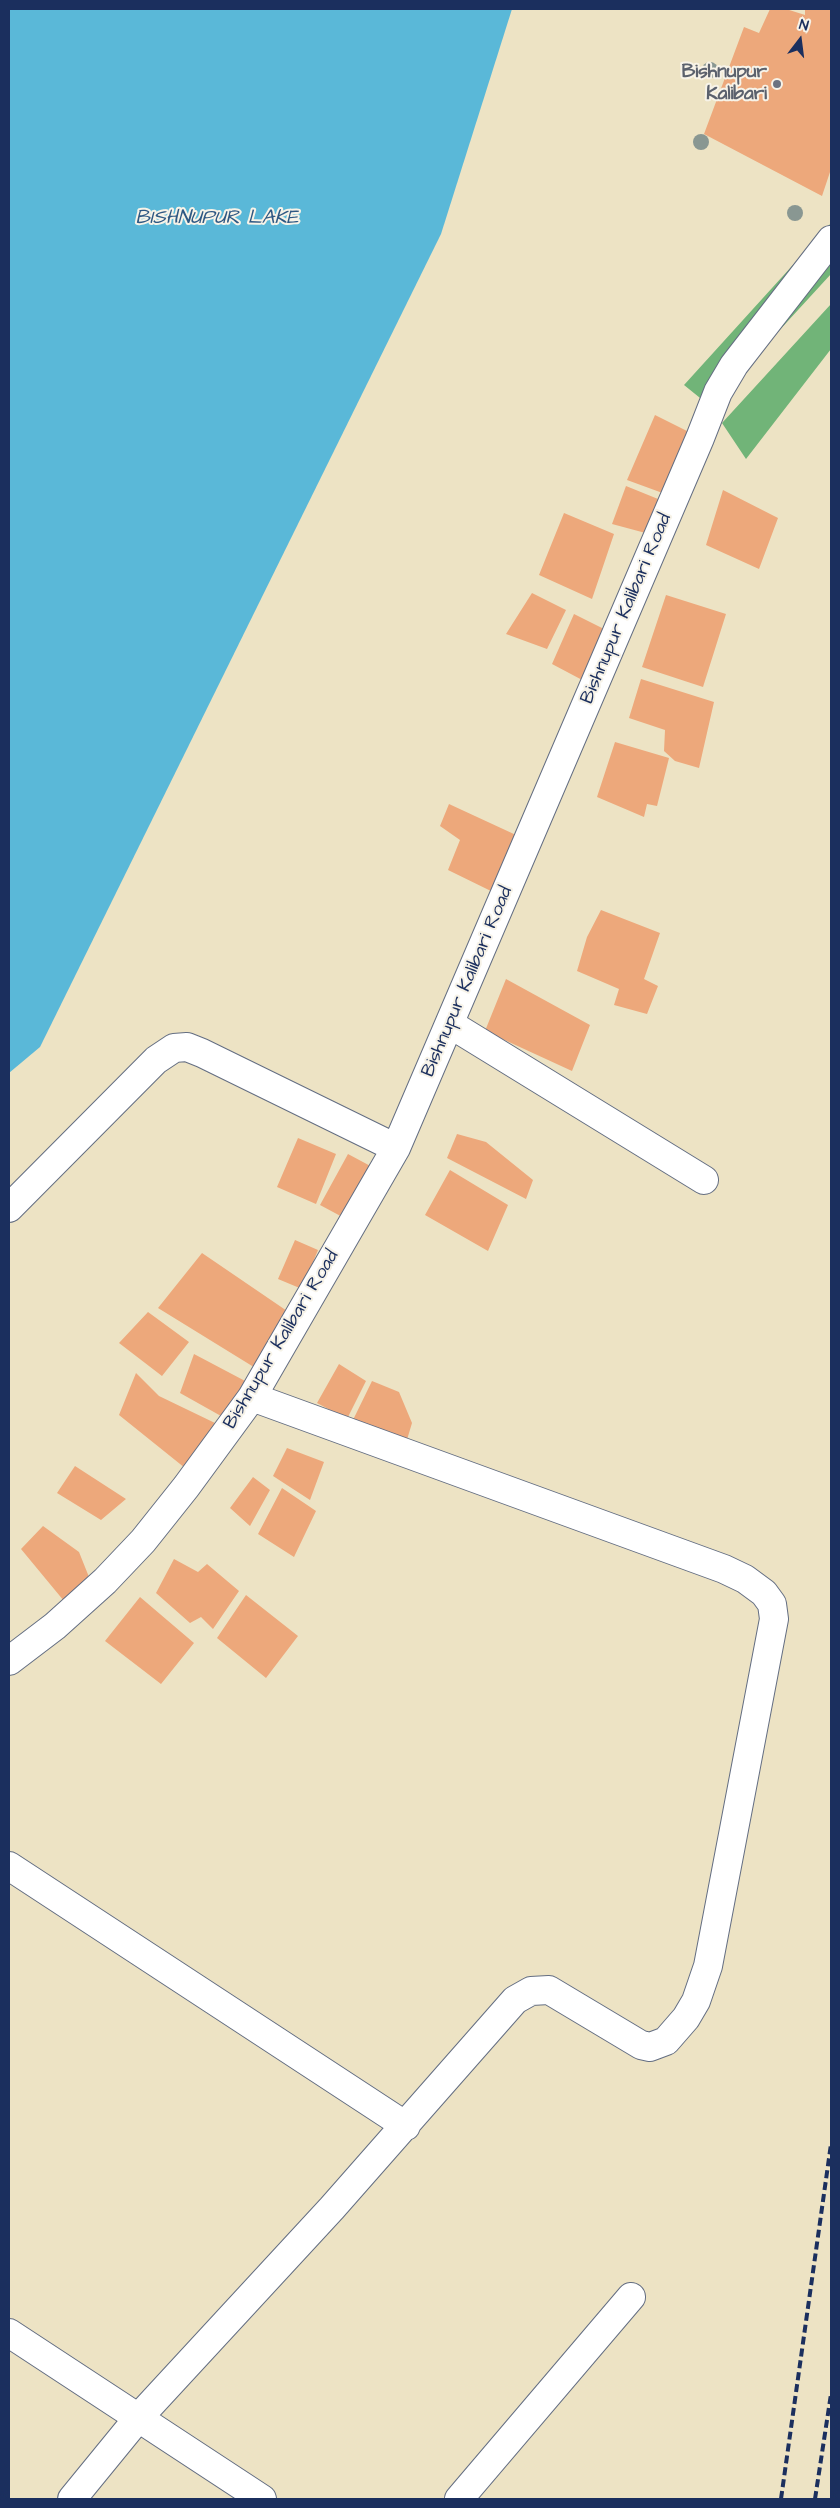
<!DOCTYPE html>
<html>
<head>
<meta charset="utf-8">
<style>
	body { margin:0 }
	#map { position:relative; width:840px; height:2508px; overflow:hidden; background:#ede3c4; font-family:"Architects Daughter",sans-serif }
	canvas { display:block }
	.frame { position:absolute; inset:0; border:10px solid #1b2f5e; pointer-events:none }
	.north { position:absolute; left:775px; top:15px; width:50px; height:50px; -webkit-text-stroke:4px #f7f3e8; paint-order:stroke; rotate:15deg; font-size:14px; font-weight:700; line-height:20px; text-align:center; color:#1b2f5e }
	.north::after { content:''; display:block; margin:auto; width:18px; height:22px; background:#1b2f5e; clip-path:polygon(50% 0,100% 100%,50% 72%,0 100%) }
</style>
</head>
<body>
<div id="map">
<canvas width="840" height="2508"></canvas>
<div class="frame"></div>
<div class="north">N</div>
</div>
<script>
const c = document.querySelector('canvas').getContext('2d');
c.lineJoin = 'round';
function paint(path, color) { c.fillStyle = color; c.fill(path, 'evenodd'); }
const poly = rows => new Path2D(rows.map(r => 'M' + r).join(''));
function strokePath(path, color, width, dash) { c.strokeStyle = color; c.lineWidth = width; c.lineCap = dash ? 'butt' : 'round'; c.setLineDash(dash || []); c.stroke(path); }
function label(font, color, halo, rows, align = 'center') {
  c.font = font + ' "Architects Daughter",sans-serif'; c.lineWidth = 4; c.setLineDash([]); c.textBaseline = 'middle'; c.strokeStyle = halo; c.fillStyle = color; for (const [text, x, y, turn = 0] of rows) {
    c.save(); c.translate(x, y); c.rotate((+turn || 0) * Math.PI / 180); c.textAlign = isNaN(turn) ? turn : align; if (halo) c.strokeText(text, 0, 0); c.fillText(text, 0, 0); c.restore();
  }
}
paint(poly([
	[831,223,831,274,710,406,684,385],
	[831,304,831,349,746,459,722,423]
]), '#71b478');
paint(poly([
	[9,9,512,9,441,234,40,1047,9,1073]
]), '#5ab8d8');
paint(poly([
	[770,9,786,9,805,15,805,9,831,9,831,169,822,196,704,134,744,27,759,33],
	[655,415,693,434,668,495,627,480],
	[626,486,663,501,653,535,612,524],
	[723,490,778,518,759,569,706,545],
	[564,513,614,534,592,599,539,575],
	[532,593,566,610,547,649,506,634],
	[666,595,726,614,703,687,642,667],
	[574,614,606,630,586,682,552,664],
	[641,679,714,702,699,768,675,761,664,751,665,730,629,718],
	[615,742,669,758,657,806,647,804,644,817,597,797],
	[449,804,516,835,495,893,448,870,460,840,440,826],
	[601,910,660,933,644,979,658,986,647,1014,614,1005,619,989,577,971,587,937],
	[506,979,590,1025,572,1071,485,1031],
	[457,1134,486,1142,533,1180,526,1199,447,1158],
	[298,1138,336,1154,316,1204,277,1187],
	[348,1154,376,1169,348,1220,320,1205],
	[450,1170,508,1205,488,1251,425,1215],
	[295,1240,318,1250,302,1289,278,1279],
	[202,1253,290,1313,257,1369,158,1308],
	[148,1312,189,1342,162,1376,119,1343],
	[194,1354,247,1382,221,1416,180,1393],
	[339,1364,366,1381,347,1419,317,1403],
	[136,1373,159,1396,215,1423,185,1468,119,1415],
	[372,1381,399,1392,412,1423,406,1443,353,1420],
	[287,1448,324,1462,310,1500,273,1476],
	[75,1466,126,1499,101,1520,57,1493],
	[253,1477,270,1490,250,1526,230,1508],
	[282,1488,316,1511,294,1557,258,1534],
	[43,1526,79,1552,89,1577,64,1601,21,1549],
	[174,1559,198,1572,207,1564,239,1591,213,1629,201,1617,190,1623,156,1593],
	[246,1595,298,1636,266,1678,217,1638],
	[140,1597,194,1643,161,1684,105,1641]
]), '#eda87b');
const minor = poly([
	[450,1024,704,1180],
	[9,1208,156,1060,174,1048,187,1047,202,1053,396,1148],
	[9,1661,55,1626,105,1581,143,1541,186,1487,252,1397,396,1148,700,438,718,392,734,365,831,240],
	[9,1866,406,2126],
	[9,2333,262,2499],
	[72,2499,139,2417,332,2208,515,2000,531,1991,549,1990,641,2045,650,2047,666,2041,686,2018,696,2001,708,1966,774,1619,772,1604,764,1593,745,1579,724,1569,252,1397],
	[459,2499,631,2297]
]);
strokePath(minor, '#646e82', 30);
strokePath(minor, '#fff', 28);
strokePath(poly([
	[781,2499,831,2144],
	[815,2499,831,2394]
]), '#1b2f5e', 4, [8, 4]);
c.fillStyle = '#899792';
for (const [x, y] of [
	[710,70],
	[701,142],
	[795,213]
]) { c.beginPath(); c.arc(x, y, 8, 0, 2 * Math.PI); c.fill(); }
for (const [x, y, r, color] of [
	[777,84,5,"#6b7280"]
]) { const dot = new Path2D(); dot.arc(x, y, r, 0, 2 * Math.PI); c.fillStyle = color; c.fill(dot); strokePath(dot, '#f7f3e8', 2); }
label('bold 19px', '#5b616d', '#f7f3e8', [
	["Bishnupur",767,73],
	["Kalibari",767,95]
], 'right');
label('19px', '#1b2f5e', '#f7f3e8', [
	["Bishnupur Kalibari Road",627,609,-67],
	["Bishnupur Kalibari Road",468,982,-67],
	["Bishnupur Kalibari Road",282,1340,-59]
]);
label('italic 20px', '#2e5883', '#f7f3e8', [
	["BISHNUPUR LAKE",217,219]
]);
</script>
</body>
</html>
